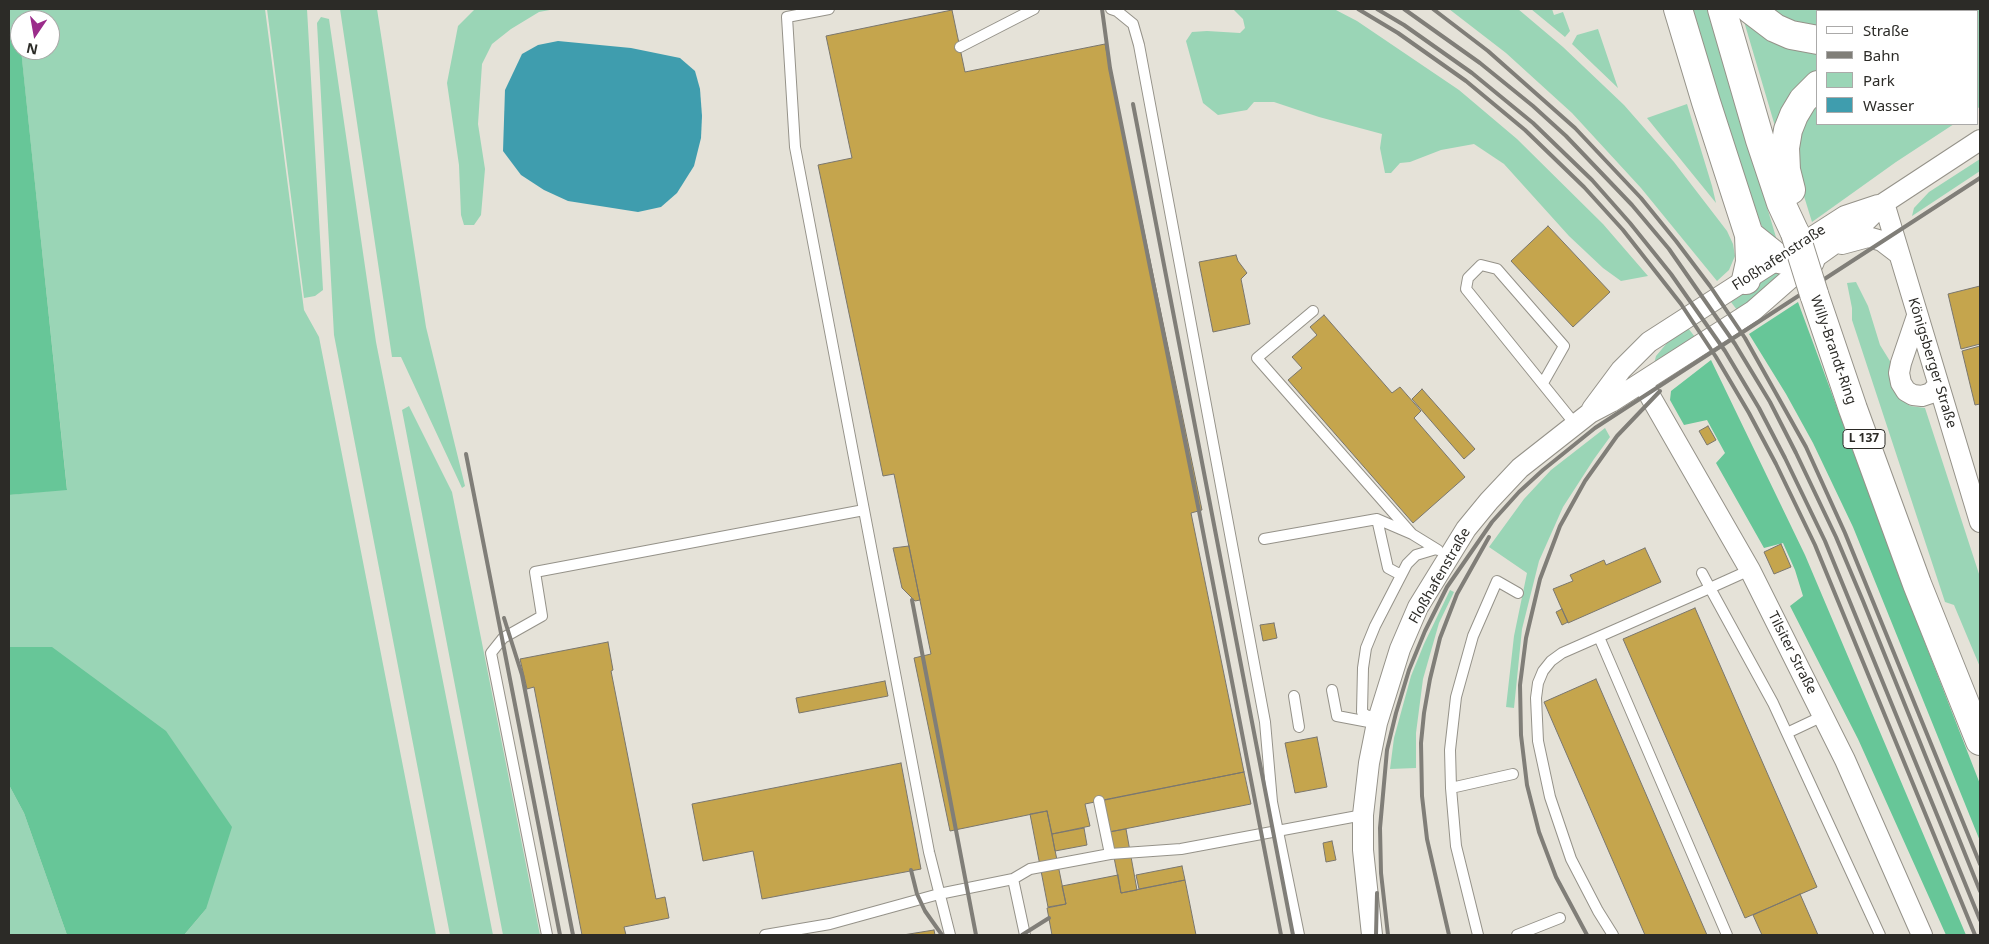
<!DOCTYPE html>
<html>
<head>
<meta charset="utf-8">
<style>
	body { margin:0 }
	#map { position:relative; width:1989px; height:944px; overflow:hidden; background:#e5e2d8; font-family:"Noto Sans",sans-serif }
	canvas { display:block }
	.frame { position:absolute; inset:0; border:10px solid #2c2b27; pointer-events:none }
	.legend { position:absolute; left:1816px; top:10px; width:162px; height:115px; box-sizing:border-box; background:#fff; border:1px solid #abaaa9; margin:0; padding:6px 9px; list-style:none; font-size:15px; color:#2c2b27 }
	.legend li { display:flex; align-items:center; gap:10px; height:25px }
	.legend b { width:25px; border:1px solid #abaaa9 }
	.north { position:absolute; left:10px; top:10px; width:50px; height:50px; box-sizing:border-box; background:#fff; border:1px solid #abaaa9; border-radius:50%; rotate:192deg; font-size:14px; font-weight:700; line-height:20px; text-align:center; color:#2c2b27 }
	.north::after { content:''; display:block; margin:auto; width:18px; height:22px; background:#9b2c8b; clip-path:polygon(50% 0,100% 100%,50% 72%,0 100%) }
</style>
</head>
<body>
<div id="map">
<canvas width="1989" height="944"></canvas>
<div class="frame"></div>
<ul class="legend">
<li><b style="height:6px;background:#fff"></b>Straße</li>
<li><b style="height:6px;background:#807e78"></b>Bahn</li>
<li><b style="height:14px;background:#9ad5b6"></b>Park</li>
<li><b style="height:14px;background:#3f9dae"></b>Wasser</li>
</ul>
<div class="north">N</div>
</div>
<script>
const c = document.querySelector('canvas').getContext('2d');
c.lineJoin = 'round';
function paint(path, color) { c.fillStyle = color; c.fill(path, 'evenodd'); }
const poly = rows => new Path2D(rows.map(r => 'M' + r).join(''));
function strokePath(path, color, width, dash) { c.strokeStyle = color; c.lineWidth = width; c.lineCap = dash ? 'butt' : 'round'; c.setLineDash(dash || []); c.stroke(path); }
function label(font, color, halo, rows, align = 'center') {
  c.font = font + ' "Noto Sans",sans-serif'; c.lineWidth = 4.5; c.setLineDash([]); c.textBaseline = 'middle'; c.strokeStyle = halo; c.fillStyle = color; for (const [text, x, y, turn = 0] of rows) {
    c.save(); c.translate(x, y); c.rotate((+turn || 0) * Math.PI / 180); c.textAlign = isNaN(turn) ? turn : align; if (halo) c.strokeText(text, 0, 0); c.fillText(text, 0, 0); c.restore();
  }
}
paint(poly([
	[9,9,265,9,304,310,319,337,436,935,184,935,206,909,52,648,9,647,9,495,67,489,21,50,50,50,50,20,20,20,20,38,19,30,9,32],
	[267,9,307,9,323,290,315,296,304,298],
	[340,9,377,9,426,327,465,486,462,488,401,357,392,357],
	[475,9,555,9,539,12,511,29,492,44,482,64,478,124,485,169,481,215,474,225,464,225,461,215,459,165,447,83,458,26],
	[1233,9,1334,9,1357,21,1459,90,1517,139,1603,224,1648,276,1621,281,1603,268,1569,236,1504,164,1474,144,1441,150,1410,162,1400,163,1391,173,1385,173,1380,148,1382,134,1319,117,1274,102,1254,102,1247,110,1218,115,1203,103,1186,41,1192,32,1207,31,1240,33,1245,28,1243,19],
	[1449,9,1518,9,1563,47,1624,105,1674,162,1727,231,1733,244,1735,256,1729,270,1717,281,1641,188,1572,113,1506,53],
	[1531,9,1552,9,1554,15,1563,12,1570,31,1565,37],
	[1687,9,1708,9,1778,244,1764,230,1757,217,1699,32],
	[1763,9,1887,9,1883,11,1818,11,1818,30,1810,30],
	[1955,9,1980,9,1980,107,1978,108,1978,11,1950,11],
	[321,17,329,19,376,342,493,935,450,935,334,335,317,23],
	[1743,18,1818,45,1818,79,1777,133],
	[1598,29,1618,88,1572,44,1577,35],
	[1818,99,1818,124,1954,124,1896,162,1812,222,1795,167,1798,133],
	[1687,104,1712,186,1716,203,1647,118],
	[1980,159,1980,171,1912,216,1914,208,1929,192],
	[1780,270,1784,272,1744,309,1737,310,1731,302],
	[1856,282,1868,306,1880,345,1893,366,1894,387,1897,396,1910,406,1925,408,1980,577,1980,667,1954,605,1945,602,1852,320,1852,308,1847,283],
	[1688,328,1695,337,1654,364,1656,356,1667,343],
	[409,406,452,492,540,935,503,935,402,410],
	[1605,428,1610,437,1594,459,1563,507,1539,561,1522,629,1514,708,1506,707,1514,636,1527,573,1489,547,1524,499,1551,470],
	[1450,590,1454,592,1439,623,1423,679,1416,733,1416,768,1390,769,1394,738,1411,676,1424,644],
	[9,785,24,813,67,935,9,935]
]), '#9ad5b6');
paint(poly([
	[19,30,67,490,9,495,9,32],
	[1798,302,1904,589,1980,784,1980,841,1853,527,1813,443,1786,394,1749,334],
	[1711,360,1805,555,1966,935,1946,935,1858,739,1790,606,1803,596,1795,570,1783,543,1764,548,1716,463,1725,453,1707,420,1684,425,1670,400,1671,391],
	[9,647,52,647,166,731,232,827,206,909,184,935,67,935,24,813,9,785]
]), '#67c698');
paint(poly([
	[558,41,631,48,680,58,695,71,700,89,702,116,701,138,694,166,677,193,661,207,638,212,568,201,544,190,521,175,503,151,505,90,522,54,538,45]
]), '#3f9dae');
const building = poly([
	[952,10,965,72,1105,44,1202,510,1191,513,1244,772,1085,804,1090,826,1052,834,1047,811,950,831,914,658,931,654,894,474,883,476,818,165,852,158,826,36,952,10],
	[1548,226,1610,292,1573,327,1511,261,1548,226],
	[1236,255,1238,261,1247,273,1241,279,1250,324,1213,332,1199,262,1236,255],
	[1980,286,1980,344,1961,349,1948,294,1980,286],
	[1324,315,1392,393,1400,387,1421,411,1414,418,1465,477,1413,523,1288,380,1302,368,1292,357,1317,335,1310,327,1324,315],
	[1980,346,1980,404,1975,405,1962,351,1980,346],
	[1422,389,1475,449,1464,459,1412,399,1422,389],
	[1708,426,1716,440,1707,445,1699,431,1708,426],
	[1781,544,1791,567,1774,574,1764,552,1781,544],
	[909,546,920,600,915,601,902,588,893,548,909,546],
	[1645,548,1661,582,1568,623,1553,589,1573,581,1570,575,1604,560,1606,565,1645,548],
	[1695,608,1817,887,1745,918,1623,639,1695,608],
	[1562,609,1568,622,1562,625,1556,612,1562,609],
	[1274,623,1277,638,1263,641,1260,625,1274,623],
	[608,642,613,670,611,671,656,899,665,897,669,918,624,927,626,935,582,935,534,687,527,689,520,659,608,642],
	[1596,679,1707,935,1645,935,1544,702,1596,679],
	[885,681,888,696,799,713,796,698,885,681],
	[1317,737,1327,787,1295,793,1285,743,1317,737],
	[901,763,921,869,762,899,753,851,703,861,692,804,901,763],
	[1244,772,1251,804,1109,832,1103,800,1244,772],
	[1047,811,1066,904,1048,907,1030,814,1047,811],
	[1084,828,1087,845,1055,851,1052,834,1084,828],
	[1126,829,1137,890,1121,893,1109,832,1126,829],
	[1332,841,1336,860,1326,862,1323,843,1332,841],
	[1182,866,1185,880,1139,889,1136,875,1182,866],
	[1118,875,1121,893,1185,880,1196,935,1052,935,1047,908,1066,904,1062,886,1118,875],
	[1800,894,1818,935,1762,935,1753,915,1800,894],
	[934,930,935,935,903,935,934,930]
]);
paint(building, '#c5a54d');
strokePath(building, '#7a766d', 1);
const service = poly([
	[829,9,787,17,795,147,929,852,950,935],
	[1111,9,1117,11,1133,24,1139,45,1265,722,1272,802,1299,935],
	[960,47,1034,9],
	[1313,311,1257,358,1412,534],
	[1543,383,1564,346,1497,269,1481,265,1468,278,1466,289,1575,424],
	[1377,519,1388,568,1401,575],
	[1264,539,1377,519,1412,534,1438,550],
	[1750,570,1710,588,1773,703,1880,935],
	[1599,637,1727,935],
	[1332,690,1337,716,1374,723],
	[1294,696,1299,727],
	[1378,718,1366,715,1362,712,1363,668,1366,648,1375,626,1407,564,1416,555,1436,549],
	[1787,733,1823,716],
	[1451,788,1513,774],
	[1099,801,1110,854],
	[1013,879,1025,935],
	[547,935,491,653,503,638,542,616,535,572,864,510],
	[765,935,830,924,939,894,1013,879,1030,869,1110,854,1181,849,1363,815],
	[1478,935,1456,846,1451,788,1450,750,1456,697,1473,636,1497,581,1518,593],
	[1517,935,1560,918],
	[1613,935,1598,911,1571,859,1550,797,1538,741,1536,698,1538,683,1543,671,1551,661,1562,653,1710,588,1702,573]
]);
const minor = poly([
	[1884,203,1980,522],
	[1842,244,1868,237,1882,241,1899,254],
	[1917,316,1901,363,1899,373,1901,383,1906,391,1913,395,1922,396,1931,393,1938,385],
	[1642,382,1750,570,1845,760,1922,935],
	[1592,409,1621,370,1649,342,1845,216,1878,205],
	[1372,935,1363,850,1363,815,1369,763,1377,723,1400,649,1418,607,1466,529,1489,501,1520,468,1590,413,1611,402,1753,311,1810,261,1866,221,1884,203,1980,140]
]);
const primary = poly([
	[1678,9,1706,102,1749,235,1750,262,1746,280],
	[1722,9,1760,140,1781,203,1795,233],
	[1750,9,1775,28,1791,35,1818,40],
	[1900,11,1904,9],
	[1930,11,1934,9],
	[1791,190,1786,170,1785,148,1788,130,1794,115,1803,100,1818,85],
	[1749,235,1779,259,1794,262,1810,261],
	[1814,294,1853,409,1917,584,1980,741]
]);
strokePath(service, '#959289', 12);
strokePath(minor, '#959289', 22);
strokePath(primary, '#959289', 30);
strokePath(service, '#fff', 10);
strokePath(minor, '#fff', 20);
strokePath(primary, '#fff', 28);
strokePath(poly([
	[1102,9,1110,68,1199,511,1281,935],
	[1358,9,1398,33,1466,81,1525,130,1584,187,1623,230,1681,304,1716,357,1749,413,1776,464,1815,545,1975,935],
	[1377,9,1404,25,1472,73,1533,123,1592,180,1630,223,1671,274,1725,351,1759,408,1785,458,1825,541,1980,920],
	[1404,9,1480,63,1533,106,1566,136,1632,205,1669,249,1735,344,1770,402,1796,453,1836,537,1863,601,1980,891],
	[1433,9,1488,51,1575,128,1641,198,1676,241,1710,286,1745,338,1806,447,1845,533,1980,864],
	[1133,104,1293,935],
	[466,454,560,935],
	[912,600,976,935],
	[504,618,522,675,573,935],
	[911,870,917,894,925,911,942,935],
	[1022,935,1049,918],
	[1376,935,1377,893],
	[1388,935,1381,873,1380,828,1387,750,1396,713,1409,670,1425,631,1447,587,1492,522,1519,492,1543,470,1595,428,1980,178],
	[1449,935,1427,839,1422,796,1421,743,1424,713,1430,679,1440,638,1457,594,1489,537],
	[1587,935,1556,877,1539,832,1527,785,1521,735,1520,685,1526,638,1540,579,1560,526,1585,481,1617,436,1660,391]
]), '#807e78', 4);
const primaryBridge = poly([
	[1795,233,1814,294]
]);
strokePath(primaryBridge, '#959289', 30, []);
strokePath(primaryBridge, '#fff', 28);
for (const [x, y, w] of [
	[1864,439,42]
]) { const box = new Path2D(); box.roundRect(x - w / 2, y - 9.5, w, 19, 4); c.fillStyle = '#fff'; c.fill(box); strokePath(box, '#2c2b27', 1); }
label('bold 12px', '#2c2b27', null, [
	["L 137",1864,439]
]);
label('14px', '#2c2b27', '#fff', [
	["Floßhafenstraße",1779,258,-33],
	["Willy-Brandt-Ring",1833,350,71],
	["Königsberger Straße",1932,363,73],
	["Floßhafenstraße",1440,576,-60],
	["Tilsiter Straße",1792,653,63]
]);
</script>
</body>
</html>
